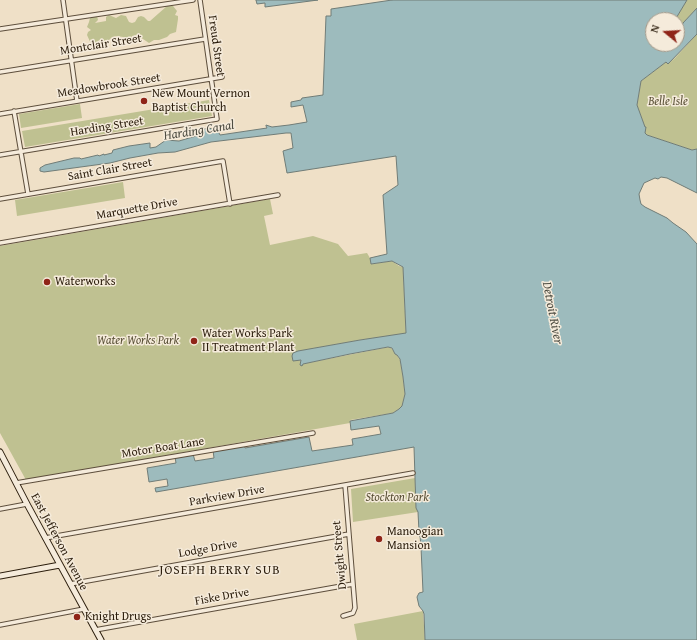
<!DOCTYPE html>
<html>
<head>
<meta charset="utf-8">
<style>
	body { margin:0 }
	#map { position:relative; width:697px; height:640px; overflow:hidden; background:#efe0c7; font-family:"Gentium Book Plus",serif }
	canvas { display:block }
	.north { position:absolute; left:645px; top:12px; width:40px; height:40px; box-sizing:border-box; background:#f5ebdb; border:1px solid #a59989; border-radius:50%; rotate:288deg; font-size:11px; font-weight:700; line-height:16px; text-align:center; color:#2c1e0d }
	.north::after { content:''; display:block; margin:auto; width:14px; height:18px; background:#8f2418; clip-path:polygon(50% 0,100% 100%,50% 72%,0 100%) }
</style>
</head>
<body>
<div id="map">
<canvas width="697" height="640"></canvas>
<div class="north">N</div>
</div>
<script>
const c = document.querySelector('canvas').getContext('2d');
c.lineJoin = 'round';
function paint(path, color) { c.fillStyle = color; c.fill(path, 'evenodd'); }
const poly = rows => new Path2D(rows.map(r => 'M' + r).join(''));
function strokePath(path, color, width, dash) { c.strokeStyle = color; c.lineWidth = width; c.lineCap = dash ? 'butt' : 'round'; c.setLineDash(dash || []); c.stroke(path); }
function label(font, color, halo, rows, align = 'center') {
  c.font = font + ' "Gentium Book Plus",serif'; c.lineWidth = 3; c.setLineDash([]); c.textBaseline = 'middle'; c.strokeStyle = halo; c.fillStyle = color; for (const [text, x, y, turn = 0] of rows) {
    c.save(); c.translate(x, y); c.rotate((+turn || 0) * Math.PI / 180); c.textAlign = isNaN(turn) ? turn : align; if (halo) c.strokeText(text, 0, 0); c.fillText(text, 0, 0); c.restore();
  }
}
paint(poly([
	[687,0,697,0,697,8,683,23,680,30,677,33,677,20,675,20],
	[167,6,173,6,177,11,175,15,178,16,178,19,176,32,170,34,167,37,159,40,154,40,149,43,137,35,132,36,131,41,127,42,123,37,117,36,112,37,107,42,101,39,98,41,94,47,92,46,87,35,88,32,91,30,87,27,89,22,90,18,97,16,98,20,95,23,106,21,106,17,109,15,116,18,121,15,126,16,129,22,132,23,135,22,138,17,141,16,144,17,148,21,150,21],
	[697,34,697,149,692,150,647,135,645,133,645,127,645,128,637,105,641,81,666,62,668,64,675,58],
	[209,100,212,116,25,147,22,131],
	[80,104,82,118,21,128,19,114],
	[123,182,125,198,17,216,15,200],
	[270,199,273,214,264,216,270,245,313,236,338,244,348,256,367,253,370,258,371,264,392,261,399,266,403,267,406,334,360,340,295,352,302,364,389,347,391,348,393,350,395,354,397,355,400,360,403,377,405,394,402,406,399,409,393,413,350,420,350,423,26,480,0,433,0,246],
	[415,478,415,484,418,512,353,522,351,489],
	[423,611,425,640,357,640,354,624]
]), '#bfc191');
const water = poly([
	[256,0,318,0,265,7,265,3,257,4,256,0],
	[392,0,687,0,675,20,653,20,653,44,677,44,677,33,680,30,683,23,697,8,697,34,668,64,666,62,641,81,637,105,645,127,646,127,645,133,647,135,692,150,697,149,697,193,667,178,661,177,658,179,655,178,644,183,639,194,640,200,641,204,645,207,667,218,673,223,686,232,697,244,697,640,425,640,424,614,423,611,419,606,417,597,419,593,423,592,421,547,420,536,419,536,418,533,419,532,418,512,416,508,414,447,156,492,155,488,168,486,167,479,149,482,147,468,176,463,175,457,193,454,195,461,214,458,213,450,244,445,245,448,309,437,312,451,353,445,352,439,381,434,379,426,351,430,350,421,393,413,399,409,402,406,405,394,403,377,400,359,397,355,395,354,392,348,388,347,350,354,303,364,302,366,300,365,301,360,293,361,292,356,293,353,298,351,360,340,406,333,403,267,392,261,371,264,370,258,387,254,383,195,398,185,396,156,287,173,283,151,293,148,291,133,286,133,211,142,175,152,158,153,130,158,110,163,44,172,40,171,40,168,45,165,74,158,80,158,81,159,98,155,99,156,104,154,104,155,112,153,113,150,129,146,150,143,150,148,156,147,166,140,179,141,196,136,196,130,204,129,209,128,218,131,220,135,267,128,266,126,266,125,272,127,289,125,307,122,303,105,291,107,291,102,301,100,302,98,323,95,326,16,331,16,331,9,392,0]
]);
paint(water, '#9dbbbd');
strokePath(water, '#707c77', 1);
const street = poly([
	[63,0,77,101],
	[0,29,193,0],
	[0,72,205,39],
	[14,111,28,194],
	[0,114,222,77],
	[0,155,217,119,200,0],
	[0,199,223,161,230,204],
	[0,243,278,195],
	[16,483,313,433],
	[0,509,27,504],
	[45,538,413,473],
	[70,584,349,534],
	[343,616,353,613,355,608,345,485],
	[0,625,84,609],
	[95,630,353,584]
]);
const secondary = poly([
	[0,452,27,504,101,640],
	[0,576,60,565]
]);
strokePath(street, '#5d4e3c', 5.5);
strokePath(secondary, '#2c1e0d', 7);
strokePath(street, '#f5ebdb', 3.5);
strokePath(secondary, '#f5ebdb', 5);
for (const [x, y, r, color] of [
	[144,101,4,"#8f2418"],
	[47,282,4,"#8f2418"],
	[194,341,4,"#8f2418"],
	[379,539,4,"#8f2418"],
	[77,617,4,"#8f2418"]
]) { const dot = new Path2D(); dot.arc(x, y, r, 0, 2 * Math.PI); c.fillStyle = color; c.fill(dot); strokePath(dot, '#f5ebdb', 1.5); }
label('12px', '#2c1e0d', '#f5ebdb', [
	["Montclair Street",101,45,-9],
	["Freud Street",216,46,82],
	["Meadowbrook Street",109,86,-9],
	["Harding Street",107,127,-9],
	["Saint Clair Street",110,170,-10],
	["Marquette Drive",137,209,-10],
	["Motor Boat Lane",163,448,-9],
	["Parkview Drive",227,496,-10],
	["East Jefferson Avenue",59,542,62],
	["Lodge Drive",208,549,-10],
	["Dwight Street",340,555,-95],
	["Fiske Drive",222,597,-10]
]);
label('12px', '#2c1e0d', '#f5ebdb', [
	["New Mount Vernon",152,94],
	["Baptist Church",152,108],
	["Waterworks",55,282],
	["Water Works Park",202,334],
	["II Treatment Plant",202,348],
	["Manoogian",387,532],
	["Mansion",387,546],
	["Knight Drugs",85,617]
], 'left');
label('italic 12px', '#584f35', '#f5ebdb', [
	["Belle Isle",668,102],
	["Water Works Park",138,341],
	["Stockton Park",397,498]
]);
label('italic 13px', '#4e4d42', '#f5ebdb', [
	["Harding Canal",199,131,-9],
	["Detroit River",552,313,79]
]);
c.letterSpacing = '1px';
label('13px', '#2c1e0d', '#f5ebdb', [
	["JOSEPH BERRY SUB",220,571]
]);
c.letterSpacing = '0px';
</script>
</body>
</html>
